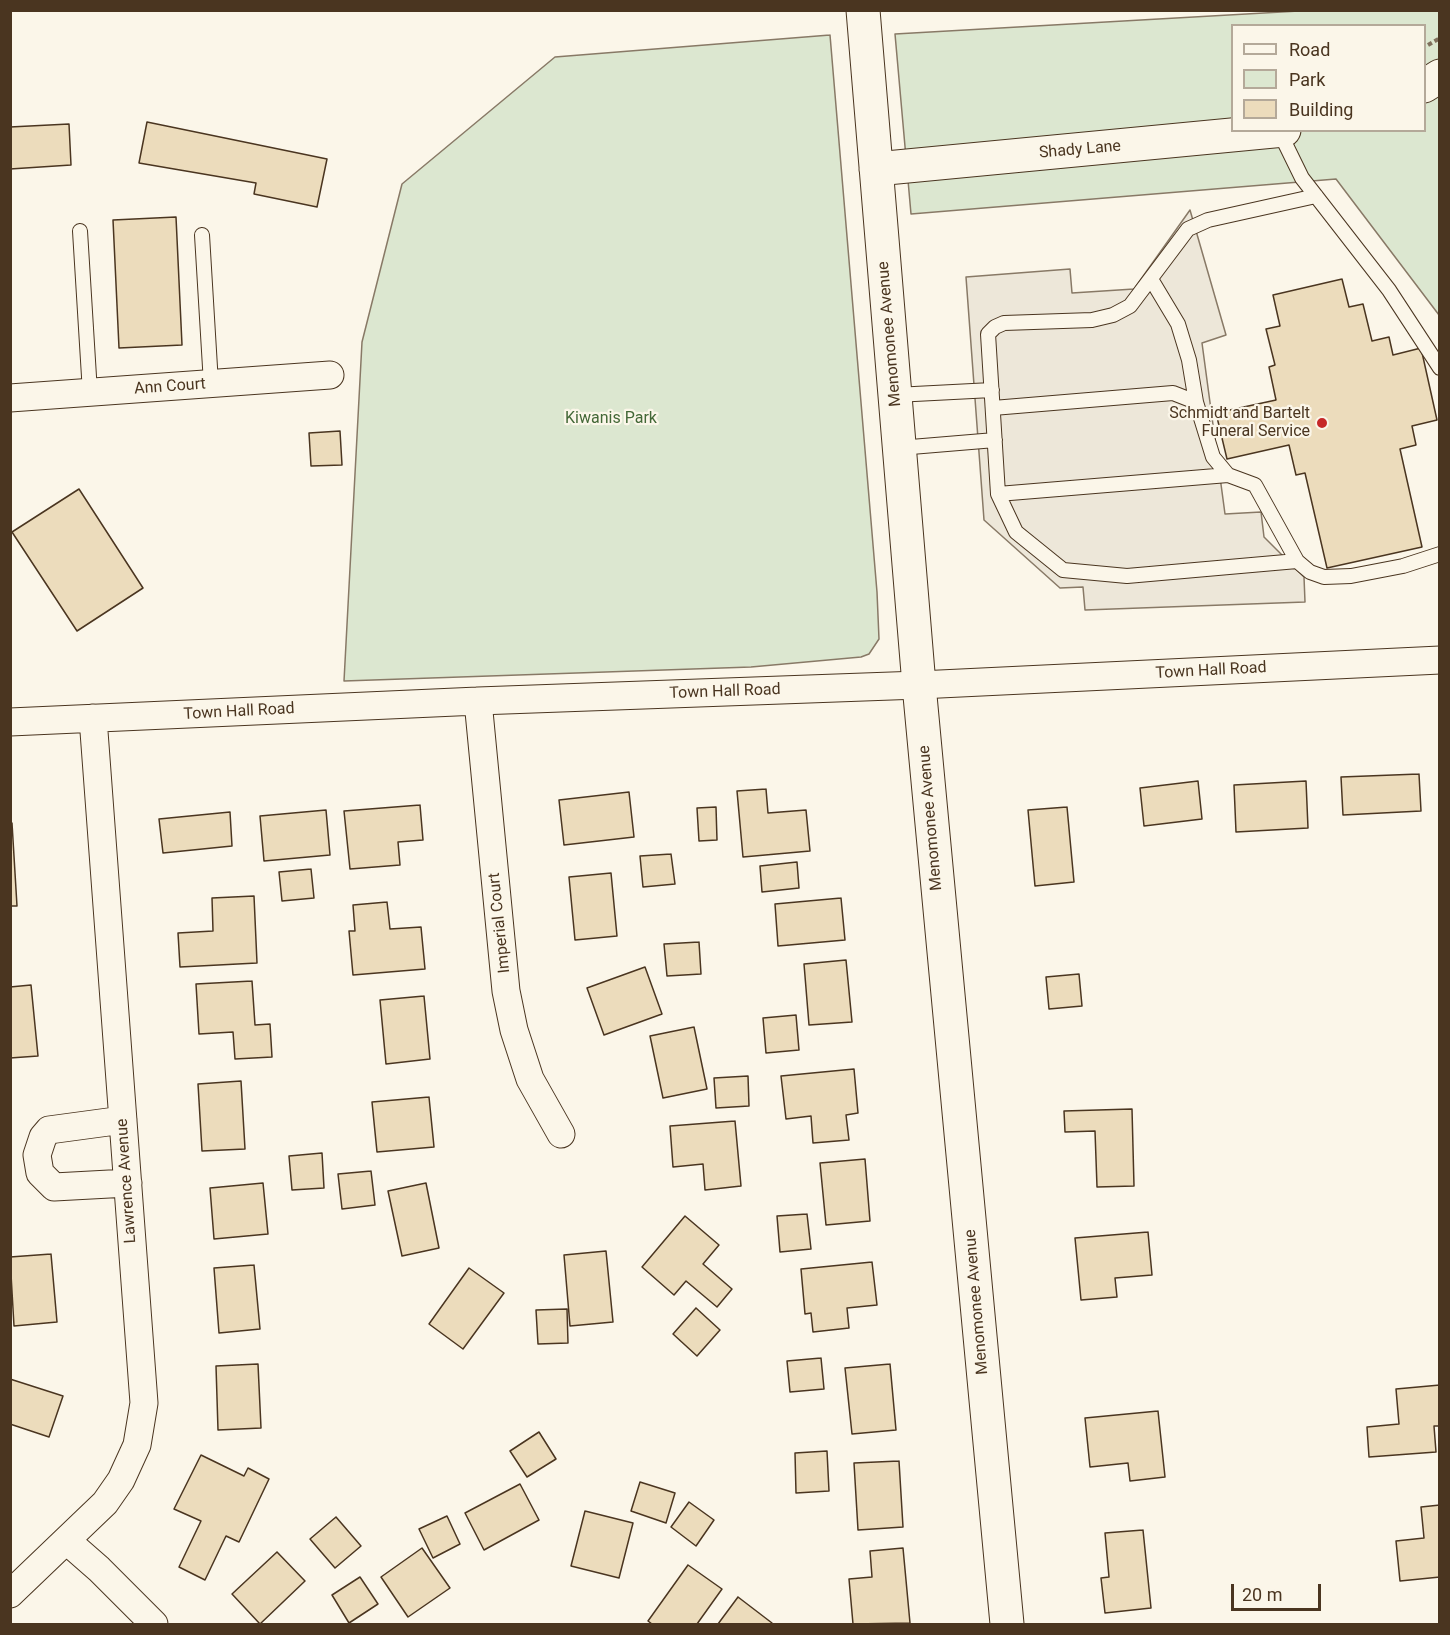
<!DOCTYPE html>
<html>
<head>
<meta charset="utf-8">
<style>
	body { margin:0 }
	#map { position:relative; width:1450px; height:1635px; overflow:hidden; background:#fbf6e9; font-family:Roboto,sans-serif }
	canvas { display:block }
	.frame { position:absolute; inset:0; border:12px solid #4a3520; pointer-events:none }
	.legend { position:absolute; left:1231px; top:24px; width:195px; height:108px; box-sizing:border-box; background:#fbf6e9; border:2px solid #b4a999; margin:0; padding:8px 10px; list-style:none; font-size:18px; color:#4a3520 }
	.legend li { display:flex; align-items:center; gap:12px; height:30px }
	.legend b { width:30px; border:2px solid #b4a999 }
	.scale { position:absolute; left:1231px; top:1584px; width:90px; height:27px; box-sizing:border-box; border:3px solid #4a3520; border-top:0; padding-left:8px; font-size:18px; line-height:21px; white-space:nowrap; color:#4a3520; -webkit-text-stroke:4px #fbf6e9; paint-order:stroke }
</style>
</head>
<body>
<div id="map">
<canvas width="1450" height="1635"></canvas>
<div class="frame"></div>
<ul class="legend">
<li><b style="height:8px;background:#fbf6e9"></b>Road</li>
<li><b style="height:16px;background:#dce7d0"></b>Park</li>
<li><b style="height:16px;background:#ecdcbc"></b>Building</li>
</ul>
<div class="scale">20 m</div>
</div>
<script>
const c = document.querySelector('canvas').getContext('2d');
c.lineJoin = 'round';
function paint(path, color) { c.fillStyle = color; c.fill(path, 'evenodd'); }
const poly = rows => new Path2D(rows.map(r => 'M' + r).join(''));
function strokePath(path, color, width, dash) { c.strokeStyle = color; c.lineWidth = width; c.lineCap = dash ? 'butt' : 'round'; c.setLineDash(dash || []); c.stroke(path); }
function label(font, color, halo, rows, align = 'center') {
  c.font = font + ' Roboto,sans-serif'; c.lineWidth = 4.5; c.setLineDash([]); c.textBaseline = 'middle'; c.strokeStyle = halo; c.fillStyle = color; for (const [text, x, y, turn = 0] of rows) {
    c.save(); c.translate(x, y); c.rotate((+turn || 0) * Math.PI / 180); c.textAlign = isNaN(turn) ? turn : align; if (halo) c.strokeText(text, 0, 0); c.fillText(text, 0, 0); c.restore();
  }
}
const green = poly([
	[1299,11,1439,11,1439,315,1336,179,911,214,895,34,1299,11],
	[1232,26,1424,26,1424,130,1232,130,1232,26],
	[830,35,877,592,879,639,869,654,861,657,751,667,344,681,362,342,402,184,555,57,830,35]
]);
paint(green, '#dce7d0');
strokePath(green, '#887966', 1.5);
const parking = poly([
	[1190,210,1226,335,1202,343,1225,514,1261,512,1264,537,1304,577,1305,602,1085,610,1083,587,1060,588,984,520,966,277,1070,269,1072,293,1134,289,1190,210]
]);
paint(parking, '#ede7d9');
strokePath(parking, '#887966', 1.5);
const building = poly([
	[147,122,327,159,317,207,254,194,256,183,139,163,147,122],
	[69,124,71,165,10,169,10,127,69,124],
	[176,217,182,345,119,348,113,220,176,217],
	[1342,279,1349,307,1363,304,1372,341,1389,337,1393,355,1421,348,1437,420,1412,426,1416,445,1400,449,1422,547,1327,568,1305,473,1296,475,1289,445,1227,459,1216,413,1276,400,1269,367,1275,365,1266,329,1280,326,1273,295,1342,279],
	[340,431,342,465,311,466,309,433,340,431],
	[79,489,143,588,77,631,12,532,79,489],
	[1419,774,1421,811,1343,815,1341,777,1419,774],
	[1198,781,1202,819,1144,826,1140,788,1198,781],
	[1306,781,1308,828,1236,832,1234,785,1306,781],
	[766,789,768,813,806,810,810,851,743,857,737,791,766,789],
	[629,792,634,837,564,845,559,800,629,792],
	[420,805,423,840,398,842,400,865,350,869,344,811,420,805],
	[716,807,717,840,699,841,697,808,716,807],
	[1067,807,1074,882,1035,886,1028,810,1067,807],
	[326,810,330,855,264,861,260,816,326,810],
	[230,812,232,846,163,853,159,819,230,812],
	[12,823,17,906,10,906,10,824,12,823],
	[671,854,675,884,643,887,640,856,671,854],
	[797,862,799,888,762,892,760,866,797,862],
	[311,869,314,898,282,901,279,872,311,869],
	[611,873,617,936,575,940,569,877,611,873],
	[254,896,257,963,180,967,178,933,213,931,212,898,254,896],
	[841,898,845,940,778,946,775,904,841,898],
	[387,902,390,929,421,927,425,969,353,975,349,931,355,931,353,905,387,902],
	[699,942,701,974,667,976,664,944,699,942],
	[846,960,852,1022,809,1025,804,964,846,960],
	[645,967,662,1014,604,1035,587,988,645,967],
	[1079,974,1082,1006,1049,1009,1046,977,1079,974],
	[252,981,255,1025,270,1024,272,1057,235,1059,233,1032,199,1034,196,984,252,981],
	[31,985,38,1056,10,1058,10,987,31,985],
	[424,996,430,1059,386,1064,380,1000,424,996],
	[796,1015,799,1050,766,1053,763,1018,796,1015],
	[694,1027,707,1089,663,1098,650,1036,694,1027],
	[854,1069,858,1113,846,1115,849,1140,813,1143,811,1116,786,1119,781,1076,854,1069],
	[748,1076,749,1106,716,1108,714,1078,748,1076],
	[241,1081,245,1149,202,1151,198,1084,241,1081],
	[429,1097,434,1147,377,1152,372,1102,429,1097],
	[1132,1109,1134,1186,1097,1187,1095,1131,1065,1132,1064,1111,1132,1109],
	[735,1121,741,1186,705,1190,703,1164,673,1167,670,1126,735,1121],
	[322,1153,324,1188,292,1190,289,1156,322,1153],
	[865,1159,870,1221,826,1225,820,1163,865,1159],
	[371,1171,375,1205,342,1209,338,1174,371,1171],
	[263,1183,268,1234,214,1239,210,1188,263,1183],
	[426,1183,439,1248,402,1256,388,1191,426,1183],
	[807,1214,811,1249,780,1252,777,1216,807,1214],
	[685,1216,719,1245,703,1264,732,1289,717,1307,686,1281,674,1295,642,1267,685,1216],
	[1148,1232,1152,1275,1115,1278,1117,1297,1081,1300,1075,1238,1148,1232],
	[606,1251,613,1322,570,1326,564,1255,606,1251],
	[51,1254,57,1322,14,1326,10,1257,51,1254],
	[872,1262,877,1305,847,1308,849,1328,813,1332,811,1313,805,1314,801,1269,872,1262],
	[254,1265,260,1329,219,1333,214,1268,254,1265],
	[469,1268,504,1293,463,1349,429,1324,469,1268],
	[696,1308,720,1330,697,1356,673,1334,696,1308],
	[567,1309,568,1343,538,1344,536,1310,567,1309],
	[821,1358,824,1389,790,1392,787,1361,821,1358],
	[258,1364,261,1428,218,1430,216,1366,258,1364],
	[890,1364,896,1430,852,1434,845,1368,890,1364],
	[10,1379,63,1396,49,1437,10,1424,10,1379],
	[1440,1385,1440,1426,1434,1426,1436,1452,1369,1457,1367,1427,1399,1424,1396,1389,1440,1385],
	[1158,1411,1165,1477,1130,1481,1128,1463,1090,1467,1085,1418,1158,1411],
	[539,1432,556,1459,527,1477,510,1451,539,1432],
	[827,1451,829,1491,796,1493,795,1453,827,1451],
	[201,1455,244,1476,248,1468,269,1479,239,1542,226,1536,205,1580,179,1567,201,1521,174,1509,201,1455],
	[899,1461,903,1527,858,1530,854,1463,899,1461],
	[640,1482,675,1493,666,1523,631,1511,640,1482],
	[520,1484,539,1520,484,1550,465,1513,520,1484],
	[689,1502,714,1520,696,1546,671,1527,689,1502],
	[1440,1505,1440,1577,1400,1581,1396,1541,1424,1538,1421,1507,1440,1505],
	[585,1511,633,1523,619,1578,571,1566,585,1511],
	[447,1516,460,1544,433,1558,419,1529,447,1516],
	[336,1517,361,1546,335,1568,310,1539,336,1517],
	[1143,1530,1151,1608,1105,1613,1101,1578,1109,1577,1105,1533,1143,1530],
	[422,1548,450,1588,408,1617,381,1577,422,1548],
	[903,1548,910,1623,853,1624,849,1579,872,1577,870,1551,903,1548],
	[277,1552,305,1581,260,1624,232,1594,277,1552],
	[688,1565,722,1589,697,1624,652,1624,648,1621,688,1565],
	[360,1577,378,1604,349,1623,332,1595,360,1577],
	[738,1597,772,1623,771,1624,718,1624,738,1597]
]);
paint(building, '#ecdcbc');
strokePath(building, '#4a3520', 1.5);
const service = poly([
	[1279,131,1302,178,1389,290,1440,368],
	[1316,196,1208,220,1188,229,1130,306,1113,315,1092,320,1004,323,995,327,988,334,998,494,1016,532,1063,570,1127,576,1297,561,1310,572,1324,577,1351,576,1403,566,1440,554],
	[80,231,90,393],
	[202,235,211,384],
	[1151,279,1178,324,1189,360,1196,402],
	[895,395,992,390],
	[993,408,1173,393,1196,402,1213,457,1228,475,1255,485,1297,561],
	[899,448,995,440],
	[998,494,1228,475]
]);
const minor = poly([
	[10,398,330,375],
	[478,701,506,991,514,1030,530,1079,561,1134],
	[10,722,478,701,919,685,1440,660],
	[123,1120,49,1130,43,1137,37,1155,40,1173,54,1187,128,1183],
	[67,1541,99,1569,154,1624],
	[10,1594,105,1503,121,1480,137,1445,144,1403,93,718]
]);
const tertiary = poly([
	[863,10,919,685,1007,1624],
	[1424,86,1440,76],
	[876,169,1284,130]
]);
strokePath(service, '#4a3520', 16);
strokePath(minor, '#4a3520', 29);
strokePath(tertiary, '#4a3520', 35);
strokePath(poly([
	[1428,45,1440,38]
]), '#7f6f5c', 4, [4.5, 3]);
strokePath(service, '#fbf6e9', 14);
strokePath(minor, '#fbf6e9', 27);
strokePath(tertiary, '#fbf6e9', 33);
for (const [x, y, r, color] of [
	[1322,423,6,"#c62828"]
]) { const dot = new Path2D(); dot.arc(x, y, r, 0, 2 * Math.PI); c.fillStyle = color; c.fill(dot); strokePath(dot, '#fbf6e9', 2); }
label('16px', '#4a3520', '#fbf6e9', [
	["Shady Lane",1080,150,-5],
	["Menomonee Avenue",890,334,-95],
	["Ann Court",170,387,-4],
	["Town Hall Road",1211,671,-3],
	["Town Hall Road",725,692,-2],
	["Town Hall Road",239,712,-3],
	["Menomonee Avenue",931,818,-95],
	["Imperial Court",500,923,-96],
	["Lawrence Avenue",127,1181,-94],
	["Menomonee Avenue",977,1302,-95]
]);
label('16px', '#4a3520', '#fbf6e9', [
	["Schmidt and Bartelt",1310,414],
	["Funeral Service",1310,432]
], 'right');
label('16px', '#436837', '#fbf6e9', [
	["Kiwanis Park",611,419]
]);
</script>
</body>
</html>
